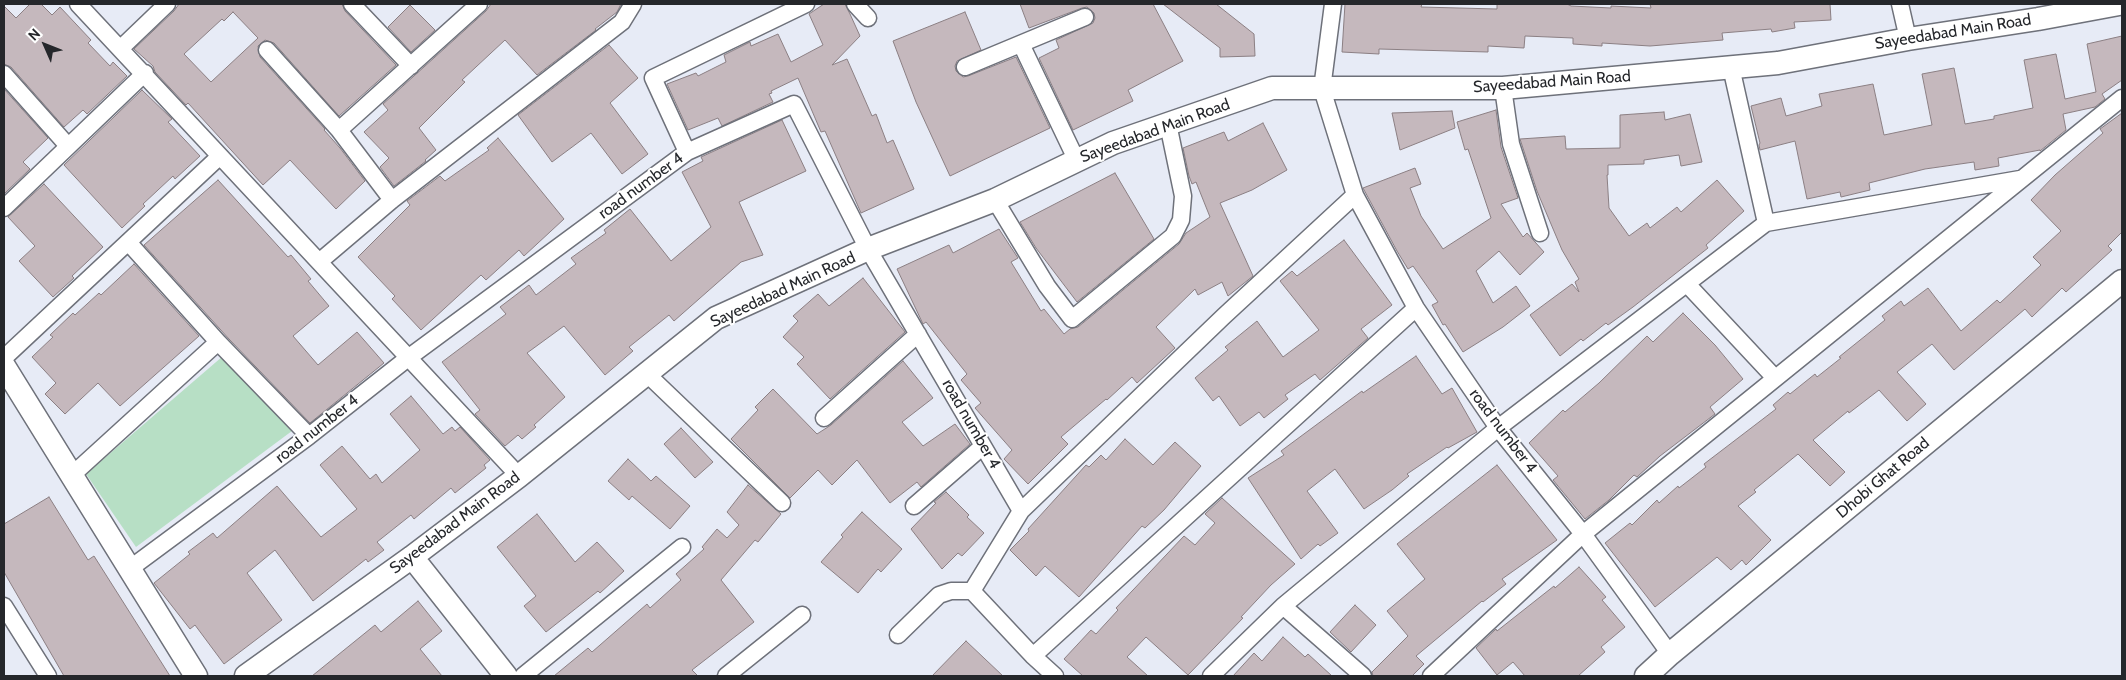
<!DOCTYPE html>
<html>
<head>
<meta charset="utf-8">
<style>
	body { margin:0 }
	#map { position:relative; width:2126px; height:680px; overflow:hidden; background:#e7ebf6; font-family:Cabin,sans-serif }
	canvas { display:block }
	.frame { position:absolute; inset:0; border:5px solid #25272b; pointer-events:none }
	.north { position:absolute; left:20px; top:20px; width:50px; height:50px; -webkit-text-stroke:4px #fff; paint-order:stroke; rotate:314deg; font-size:14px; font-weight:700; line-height:20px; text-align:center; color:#25272b }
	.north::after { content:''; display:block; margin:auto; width:18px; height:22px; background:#25272b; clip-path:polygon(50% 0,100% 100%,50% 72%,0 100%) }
</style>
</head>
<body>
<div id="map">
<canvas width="2126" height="680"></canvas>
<div class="frame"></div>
<div class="north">N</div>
</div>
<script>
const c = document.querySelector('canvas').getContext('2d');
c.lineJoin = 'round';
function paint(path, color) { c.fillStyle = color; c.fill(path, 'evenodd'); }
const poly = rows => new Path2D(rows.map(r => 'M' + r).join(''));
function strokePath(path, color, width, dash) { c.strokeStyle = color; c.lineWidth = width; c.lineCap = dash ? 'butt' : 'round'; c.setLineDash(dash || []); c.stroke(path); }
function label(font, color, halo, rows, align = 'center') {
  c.font = font + ' Cabin,sans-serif'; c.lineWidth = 4; c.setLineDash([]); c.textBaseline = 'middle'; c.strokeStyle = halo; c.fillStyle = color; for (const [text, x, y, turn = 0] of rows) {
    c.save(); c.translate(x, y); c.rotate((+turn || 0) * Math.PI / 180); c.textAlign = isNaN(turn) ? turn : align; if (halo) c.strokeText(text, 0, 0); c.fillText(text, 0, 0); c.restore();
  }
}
paint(poly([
	[230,350,296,428,136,547,86,474]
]), '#b7dfc5');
const building = poly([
	[30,4,41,4,52,15,60,7,91,40,88,43,110,66,113,62,127,76,87,114,83,110,64,127,11,67,4,64,4,6,16,18,30,4],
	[179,4,342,4,345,11,396,65,339,116,274,43,265,40,258,46,260,57,325,129,324,130,340,148,365,181,336,209,290,160,263,185,188,103,186,105,155,72,153,66,134,49,174,11,179,4],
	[233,12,258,38,211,82,184,54,222,19,224,21,233,12],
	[491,4,621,4,617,12,595,29,596,30,537,75,505,40,462,80,465,82,419,128,436,150,425,160,426,161,394,186,380,167,389,158,364,132,388,110,383,104,486,11,491,4],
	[824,4,845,4,850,14,860,36,832,65,847,59,872,116,876,114,887,143,893,140,914,189,861,213,825,131,821,132,798,78,771,91,772,93,769,94,773,102,722,126,718,118,688,130,667,84,696,73,698,76,726,62,724,55,750,42,751,46,778,34,791,62,823,45,809,14,824,4],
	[1020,4,1153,4,1183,61,1128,90,1133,101,1073,130,1039,58,1059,48,1056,40,1093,23,1095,18,1094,13,1087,7,1082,8,1029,28,1020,4],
	[1163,4,1216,4,1254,34,1255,56,1220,57,1220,48,1163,4],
	[1345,4,1422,4,1421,7,1497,9,1497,4,1567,4,1571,6,1611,8,1611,6,1651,8,1650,4,1830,4,1831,20,1794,22,1795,28,1772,32,1771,29,1722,33,1723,40,1650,46,1602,43,1602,46,1573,44,1573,38,1525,36,1524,48,1488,46,1488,52,1379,49,1379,54,1342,52,1345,4],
	[410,5,435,30,411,52,388,27,410,5],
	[965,12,981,50,957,61,955,66,956,71,963,77,968,76,1016,57,1050,128,950,176,916,102,893,41,965,12],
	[2122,36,2122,80,2102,94,2105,99,2095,107,2063,114,2066,130,2040,151,2040,150,1998,158,1999,166,1975,170,1974,162,1925,169,1869,183,1870,190,1841,197,1840,192,1807,199,1795,141,1760,150,1759,145,1760,143,1751,106,1781,98,1786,116,1822,106,1819,94,1873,84,1884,135,1932,125,1922,74,1954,68,1965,124,1994,119,1994,116,2033,108,2024,60,2056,54,2065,99,2096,92,2087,44,2122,36],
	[609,45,638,78,610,103,648,154,622,174,591,133,552,162,518,115,609,45],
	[4,89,48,138,23,162,30,169,4,194,4,89],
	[142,90,172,119,168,122,200,156,175,179,173,176,143,204,145,206,122,228,64,165,142,90],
	[1496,110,1501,147,1518,198,1501,204,1523,237,1527,233,1544,252,1520,275,1499,251,1476,271,1493,303,1516,286,1530,306,1503,327,1463,352,1445,324,1443,325,1432,305,1438,302,1413,266,1408,269,1397,251,1363,188,1415,168,1421,184,1410,188,1421,216,1443,249,1491,218,1468,149,1465,150,1457,122,1496,110],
	[1452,111,1455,128,1400,150,1392,113,1452,111],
	[1664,112,1665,120,1690,114,1702,162,1681,166,1679,155,1644,160,1644,164,1608,165,1608,175,1607,175,1609,208,1629,236,1647,223,1650,228,1677,207,1681,212,1717,180,1744,211,1706,245,1708,248,1633,307,1608,325,1606,323,1583,341,1581,339,1560,356,1530,315,1572,284,1579,292,1575,282,1579,279,1562,250,1537,191,1520,139,1565,136,1566,149,1620,148,1620,115,1664,112],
	[2122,113,2122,232,2108,246,2112,250,2066,292,2062,288,2032,317,2025,309,1954,370,1932,344,1897,372,1926,404,1907,421,1879,390,1849,413,1848,411,1813,440,1845,472,1830,486,1798,454,1754,490,1756,492,1738,506,1771,540,1746,565,1742,560,1731,570,1717,557,1655,607,1605,543,1630,523,1632,525,1657,500,1659,503,1678,486,1679,488,1706,467,1704,464,1776,409,1773,405,1788,392,1790,394,1815,374,1817,377,1841,358,1839,357,1885,320,1882,316,1901,301,1904,306,1928,288,1961,331,1997,300,2000,303,2041,265,2033,257,2061,231,2031,200,2055,175,2103,133,2100,129,2122,113],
	[782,120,806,171,739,202,763,255,741,262,674,321,669,315,629,347,633,351,605,375,564,326,527,353,565,397,534,425,536,427,522,439,518,435,505,446,475,414,480,410,442,362,506,314,500,307,529,285,536,295,576,264,571,258,606,233,604,230,630,209,671,261,711,227,682,172,703,161,701,157,782,120],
	[1263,123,1287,170,1252,190,1220,203,1253,276,1228,296,1222,282,1198,295,1195,289,1156,327,1175,348,1137,383,1132,377,1107,400,1106,399,1061,437,1068,444,1028,484,1004,459,1012,450,975,408,981,403,961,380,967,374,926,322,923,324,897,269,949,245,953,253,999,229,1018,258,1011,262,1041,311,1044,309,1064,334,1070,329,1078,327,1179,244,1186,233,1210,217,1196,182,1192,184,1189,176,1183,148,1224,132,1228,141,1263,123],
	[498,138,564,219,524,256,519,250,486,280,481,275,421,330,392,299,395,296,358,257,410,205,407,201,440,176,445,181,489,150,487,148,498,138],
	[1115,173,1154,239,1077,302,1036,248,1020,222,1115,173],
	[218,180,288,257,291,255,311,279,308,281,329,306,293,336,318,365,357,332,384,363,310,423,229,339,144,245,218,180],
	[44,184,103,247,72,276,74,278,53,297,19,261,35,246,8,217,44,184],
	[1344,240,1392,305,1361,329,1368,338,1320,380,1315,374,1285,395,1288,399,1264,418,1259,412,1240,426,1219,396,1213,401,1195,378,1228,350,1225,347,1257,321,1283,357,1319,330,1280,281,1292,271,1297,276,1344,240],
	[134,264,199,336,120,406,98,383,65,414,45,394,56,383,32,357,53,337,50,335,73,313,75,315,99,293,101,295,134,264],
	[863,278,905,332,830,399,797,364,804,357,783,337,798,321,793,316,818,294,829,306,863,278],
	[1683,313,1715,345,1743,379,1710,407,1715,414,1660,456,1637,477,1634,475,1609,500,1585,519,1553,480,1558,476,1529,443,1563,410,1565,412,1599,383,1647,336,1653,342,1683,313],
	[1416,356,1442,394,1452,388,1477,432,1448,448,1447,447,1407,474,1409,476,1392,490,1364,509,1335,469,1307,491,1338,533,1320,546,1318,544,1301,559,1248,478,1284,455,1281,451,1362,391,1363,393,1416,356],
	[903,361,933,398,902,422,923,446,955,424,970,444,921,487,917,482,890,503,857,460,832,485,818,470,790,498,731,439,758,410,755,407,773,389,817,434,831,425,903,361],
	[411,396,443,434,452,427,455,431,460,427,490,460,484,465,486,468,455,493,451,488,414,519,411,515,377,542,384,550,368,562,366,559,313,601,275,550,247,573,282,620,224,664,195,625,190,629,154,583,190,554,188,552,213,533,217,538,277,486,321,537,357,509,320,465,342,446,370,479,376,474,382,483,420,450,390,414,411,396],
	[681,428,713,462,695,478,664,444,681,428],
	[1125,439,1153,465,1175,442,1201,466,1164,510,1145,528,1142,526,1079,597,1045,566,1036,576,1010,550,1029,531,1028,529,1086,465,1089,467,1101,455,1106,460,1125,439],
	[628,459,651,481,656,476,690,506,670,529,632,496,629,500,608,481,628,459],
	[1497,465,1557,540,1502,579,1506,584,1483,602,1482,601,1416,656,1424,664,1412,676,1373,676,1372,672,1408,636,1387,611,1425,579,1397,544,1497,465],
	[748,485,781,514,758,542,755,540,721,580,754,622,692,670,698,676,554,676,588,648,592,652,647,604,650,608,681,580,676,574,704,549,702,547,717,529,727,538,739,525,727,512,748,485],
	[946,492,969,515,967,517,984,533,962,556,958,553,942,569,911,529,936,503,934,502,946,492],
	[49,497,88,560,94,556,170,676,64,676,4,572,4,524,49,497],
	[1222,498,1295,564,1271,585,1241,617,1243,618,1188,675,1146,637,1127,657,1148,676,1083,676,1064,659,1091,630,1096,634,1118,610,1116,608,1184,536,1195,545,1215,523,1205,514,1222,498],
	[862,512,902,549,881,572,878,569,858,593,821,562,843,537,841,535,862,512],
	[537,514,575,562,597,542,624,571,600,593,598,591,546,632,524,606,536,596,497,547,537,514],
	[1579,567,1606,597,1602,600,1625,627,1601,647,1605,652,1578,676,1525,676,1513,662,1497,675,1476,648,1496,629,1497,631,1554,586,1555,588,1579,567],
	[418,601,442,631,420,649,442,676,312,676,375,625,381,632,418,601],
	[1355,605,1376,625,1351,652,1330,632,1355,605],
	[1283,637,1305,657,1308,654,1332,676,1233,676,1254,653,1262,661,1283,637],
	[966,641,1003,676,932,676,966,641]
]);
paint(building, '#c5b8bd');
strokePath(building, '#8b7f83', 1);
const street = poly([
	[78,4,519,476],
	[352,4,411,66],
	[855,4,868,18],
	[1333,4,1322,89,1355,195,1416,308,1498,428,1583,534,1670,654],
	[1900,4,1908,39],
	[1021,44,1076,159],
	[120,49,167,4],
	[267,50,339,130,392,200],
	[965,67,1085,17],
	[1731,67,1766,223],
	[4,74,68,146],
	[1503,88,1511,144,1540,233],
	[339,130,479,4],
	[687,152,653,78,806,4],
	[995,200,1047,286,1072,319,1173,236,1181,220,1183,196,1168,124],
	[4,208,145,73],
	[319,262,392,200,622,22,633,4],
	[1687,284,1775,378],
	[218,342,309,436],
	[4,358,220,156],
	[646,373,782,503],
	[824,418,918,334],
	[71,476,218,342,128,242],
	[914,506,983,446],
	[1021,511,1224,316,1355,195],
	[128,570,309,436,408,358,687,152,794,104,868,249,1021,511,972,591,1033,656,1055,676],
	[4,606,48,676],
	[1283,606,1363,676],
	[898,635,939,595,951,591,972,591],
	[1033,656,1416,308],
	[523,676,682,547],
	[726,676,802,615],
	[1211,676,1283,606,1498,428,1766,223,2020,179],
	[1431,676,1583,534,2122,98]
]);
const secondary = poly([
	[4,366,196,676],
	[412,557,506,676],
	[246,676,412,557,519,476,716,318,868,249,995,200,1113,143,1272,88,1503,88,1778,63,1908,39,2038,19,2119,4],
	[1646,676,1670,654,2122,281]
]);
strokePath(street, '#6e717a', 19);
strokePath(secondary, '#6e717a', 25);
strokePath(street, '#fff', 16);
strokePath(secondary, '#fff', 22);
label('16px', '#25272b', '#fff', [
	["Sayeedabad Main Road",1953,32,-9],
	["Sayeedabad Main Road",1552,82,-4],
	["Sayeedabad Main Road",1155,131,-20],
	["road number 4",641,186,-36],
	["Sayeedabad Main Road",783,290,-25],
	["road number 4",971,424,60],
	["road number 4",317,429,-38],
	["road number 4",1503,431,53],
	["Dhobi Ghat Road",1883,478,-40],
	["Sayeedabad Main Road",455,523,-37]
]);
</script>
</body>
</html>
